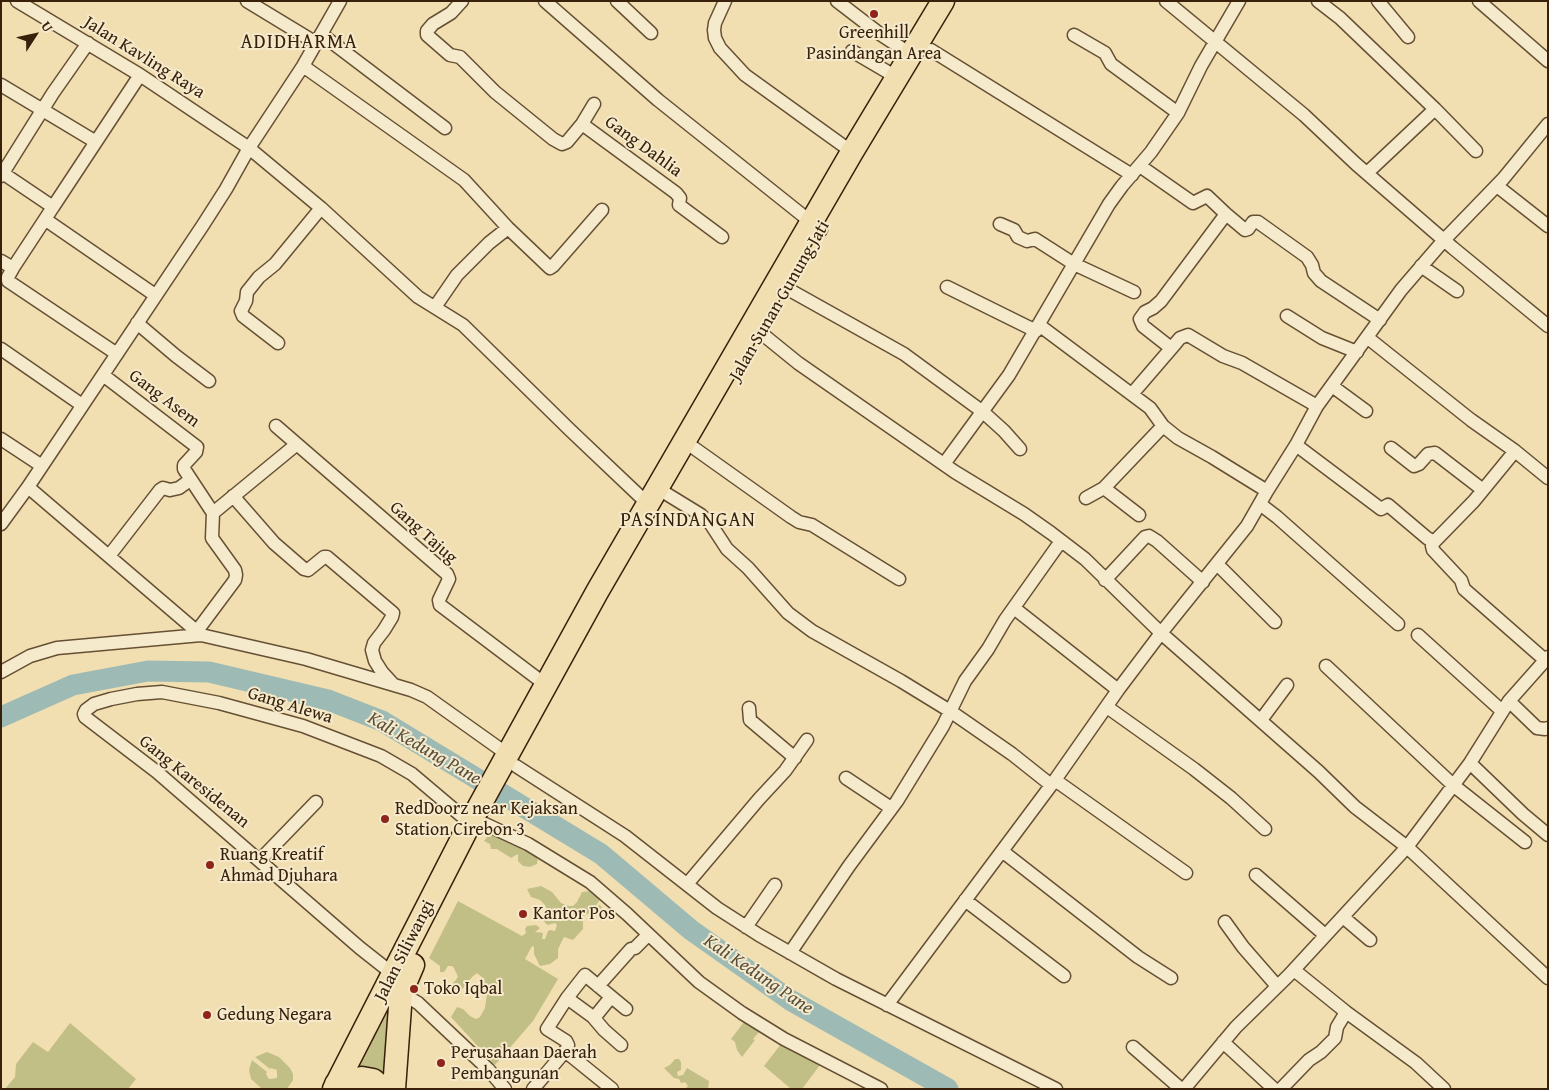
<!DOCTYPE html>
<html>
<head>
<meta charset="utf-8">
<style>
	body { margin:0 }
	#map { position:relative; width:1549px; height:1090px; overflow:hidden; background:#f1dfb1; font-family:"Gentium Book Plus",serif }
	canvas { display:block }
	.frame { position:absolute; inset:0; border:2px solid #38200b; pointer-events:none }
	.north { position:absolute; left:10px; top:10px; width:50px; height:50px; -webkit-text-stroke:4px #f6eacc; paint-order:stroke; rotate:55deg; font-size:14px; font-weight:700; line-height:20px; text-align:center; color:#38200b }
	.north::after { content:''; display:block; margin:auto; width:18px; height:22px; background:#38200b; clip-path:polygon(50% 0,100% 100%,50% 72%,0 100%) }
</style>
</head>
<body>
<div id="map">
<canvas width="1549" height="1090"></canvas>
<div class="frame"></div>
<div class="north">U</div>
</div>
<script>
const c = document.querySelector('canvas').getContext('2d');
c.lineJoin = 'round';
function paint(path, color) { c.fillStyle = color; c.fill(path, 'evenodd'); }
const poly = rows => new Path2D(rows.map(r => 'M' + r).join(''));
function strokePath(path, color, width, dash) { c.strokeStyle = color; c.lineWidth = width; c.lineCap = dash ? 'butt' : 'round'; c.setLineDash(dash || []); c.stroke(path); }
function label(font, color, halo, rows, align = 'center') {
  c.font = font + ' "Gentium Book Plus",serif'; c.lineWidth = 4; c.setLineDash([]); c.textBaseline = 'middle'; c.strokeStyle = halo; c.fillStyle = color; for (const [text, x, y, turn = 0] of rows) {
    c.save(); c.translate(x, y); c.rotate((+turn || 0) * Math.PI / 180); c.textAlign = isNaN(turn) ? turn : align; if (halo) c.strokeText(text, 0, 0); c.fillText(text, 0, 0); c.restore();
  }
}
paint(poly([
	[491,832,522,849,536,851,538,856,537,864,530,867,523,866,518,861,518,854,511,858,497,849,491,849,490,844,484,841],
	[541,886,552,892,561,903,569,906,573,906,577,902,582,892,591,891,601,898,595,907,600,905,602,908,596,913,592,912,583,916,583,929,573,940,564,937,558,949,558,958,550,964,540,966,534,954,534,947,532,946,525,959,558,979,533,1021,495,1065,451,1017,457,1007,463,1009,470,1016,476,1019,480,1017,485,1008,487,994,484,979,477,973,472,977,459,993,448,987,455,981,458,977,454,968,452,966,448,966,444,972,440,972,440,966,429,958,458,901,522,936,526,933,525,929,527,926,536,925,540,928,535,932,543,933,542,939,545,939,548,931,550,930,555,931,557,925,555,923,548,925,545,923,544,920,548,918,549,914,545,905,540,900,531,897,527,889],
	[390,994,386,1077,351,1070],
	[744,1022,760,1031,753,1039,755,1040,742,1057,737,1050,735,1042,731,1039],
	[70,1023,136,1079,128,1089,5,1089,15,1077,16,1064,33,1042,48,1052],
	[781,1044,820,1065,802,1089,791,1089,764,1066],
	[267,1052,279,1057,290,1068,293,1074,293,1080,287,1089,262,1089,251,1079,249,1070,252,1060,267,1072,266,1074,269,1079,277,1078,277,1070,271,1068,270,1069,255,1057],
	[675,1059,679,1059,681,1062,681,1070,677,1072,678,1076,683,1075,687,1068,709,1081,708,1089,685,1089,688,1086,685,1082,681,1083,679,1079,674,1078,664,1068,670,1065]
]), '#c2bf86');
strokePath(poly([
	[1,717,73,685,148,671,209,672,328,700,382,721,601,854,691,930,790,1000,948,1089]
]), '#9ebab5', 21);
const street = poly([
	[17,1,140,75,249,148,321,208,418,297,463,325,570,430,648,504],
	[247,1,316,43],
	[340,1,303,66,249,148,226,189,203,225,28,487,201,635,306,659,411,690,427,697,507,754],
	[462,1,451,13,433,24,427,31,427,35,450,55,460,57,495,92,553,139,562,144,567,142,582,124,594,104],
	[545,1,658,100,821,230],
	[617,1,651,33],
	[725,1,715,23,714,30,715,38,720,48,745,75,852,152],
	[837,1,880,34,912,55],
	[1166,1,1304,115,1356,164,1453,248,1548,326],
	[1318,1,1340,18,1435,109,1476,151],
	[1378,1,1408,37],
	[1479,1,1548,61],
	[321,34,445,128],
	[1074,35,1105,53,1111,64,1178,113],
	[931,50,1132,175],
	[852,51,898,78],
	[303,66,464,180,508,228,550,268,553,266,602,210],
	[1,85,96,142],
	[582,124,676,193,680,198,679,205,722,237],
	[1140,166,1193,203,1207,196,1226,214,1245,230,1248,229,1253,222,1258,222,1307,257,1312,265,1314,273,1321,281,1380,320],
	[1,172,53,207,140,75],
	[1367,173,1435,109],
	[1,176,53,93,88,43],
	[1497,186,1548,226],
	[53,207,13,268,8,277,8,281,117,354],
	[46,220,155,295],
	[1000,224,1014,230,1018,237,1027,241,1035,239,1074,264,1134,292],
	[1,261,13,268],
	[1421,266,1457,291],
	[947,287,1036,331],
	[786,288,904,354,983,412,1004,431,1020,449],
	[435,307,457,275,489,243,508,228],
	[1287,316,1322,338,1357,352],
	[137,323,176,356,209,381],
	[1039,325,1150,408,1163,426,1178,438,1212,457,1267,491,1296,445,1317,406,1401,290,1444,240,1503,179,1548,124],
	[761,333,798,363,870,413,955,472,1024,514,1051,533,1085,559,1161,633,1118,690,1055,780,887,1005],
	[1368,338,1471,420,1515,451,1548,478],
	[278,343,243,316,241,311,246,301,247,292,259,277,275,264,321,208],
	[1171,348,1143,326,1140,319,1145,312,1153,308,1161,301,1226,214],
	[1,349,82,405],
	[103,375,197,447,196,452,184,465,184,469,213,513,212,538,235,570,236,575,235,580,197,631],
	[1332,386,1366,411],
	[1132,394,1175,344,1180,338,1188,335,1223,356,1242,363,1317,406],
	[276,426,447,574,449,579,439,600,440,605,444,608,546,685],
	[1,439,42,466],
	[1296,445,1381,509,1388,505,1427,538,1434,542],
	[694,448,791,517,799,522,812,525,899,579],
	[1391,448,1414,466,1419,464,1428,454,1435,453,1483,490],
	[1515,451,1474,501,1434,542,1432,546,1433,550,1461,580,1464,589,1545,660],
	[944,464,1009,375,1109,204,1122,186,1151,152,1178,113,1201,66,1239,1],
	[657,488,701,515,710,523,727,549,748,568,788,613,812,631,901,681,950,711,1012,754,1051,785],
	[1104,488,1139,515],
	[1267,491,1247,526,1161,633,1319,772,1355,807,1407,847,1548,978],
	[233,496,274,543,304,569,308,570,324,557,327,557,393,613,392,617,384,630,374,643,372,650,375,661,382,672,393,684],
	[1086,498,1104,488,1163,426],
	[1260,504,1277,517,1398,624],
	[213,513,297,444],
	[1,524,28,487],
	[109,556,160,490,163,488,170,490,179,488,190,480],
	[1217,564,1275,622],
	[1105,580,1145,537,1149,536,1157,541,1203,582],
	[1014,608,1118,690],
	[1418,635,1502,711],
	[1326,666,1453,785,1525,842],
	[1,672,30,656,57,648,201,635],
	[1509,701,1537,728,1545,729,1548,728],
	[1107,707,1194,769,1231,798,1265,829],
	[749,708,750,720,795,758],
	[1261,720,1287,685],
	[1470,763,1523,814,1548,835],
	[516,766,625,836,717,908,759,935,836,979,1056,1089],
	[846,778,891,808],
	[1055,780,1186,873],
	[485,824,528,844,590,882,627,914,699,982,742,1013,784,1039,881,1089],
	[1002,851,1138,957,1171,978],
	[260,860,316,802],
	[1256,875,1325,935],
	[688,883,759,799,785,771,807,740],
	[965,900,1064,976],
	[1343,917,1370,940],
	[1225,922,1243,947,1277,986],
	[746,927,775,885],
	[790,953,849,866,897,801,943,726,965,681,988,649,1005,620,1061,541],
	[1294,970,1346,1012,1416,1063,1444,1089],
	[393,974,360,948,157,772,85,717,84,714,86,710,94,704,111,699,137,694,162,692,219,703,303,726,381,756,412,774,470,823],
	[598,986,631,949,635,948,648,935],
	[401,993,418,1003,488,1069,505,1089],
	[567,998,585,975,626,1009],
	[594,1018,611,997],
	[1223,1042,1274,1089],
	[1133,1047,1181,1089],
	[565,1051,612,1089],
	[533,1089,567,1049,568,1045,566,1041,547,1029,567,998,593,1017,604,1030,621,1045],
	[1184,1089,1236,1027,1289,975,1407,847,1470,763,1509,701,1548,657],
	[1281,1089,1309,1060,1321,1052,1335,1038,1337,1027,1346,1012]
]);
const highway = poly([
	[336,1084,362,1078,373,1080,384,1089],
	[334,1089,470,823,597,592,852,152,943,1],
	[394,1089,401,993,413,965]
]);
strokePath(street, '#665034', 15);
strokePath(highway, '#38200b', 25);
strokePath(street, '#f6eacc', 12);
strokePath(highway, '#f1dfb1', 22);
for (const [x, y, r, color] of [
	[874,14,5,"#8f2418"],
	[385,819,5,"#8f2418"],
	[210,865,5,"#8f2418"],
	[523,914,5,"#8f2418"],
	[414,989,5,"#8f2418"],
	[207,1015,5,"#8f2418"],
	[441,1063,5,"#8f2418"]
]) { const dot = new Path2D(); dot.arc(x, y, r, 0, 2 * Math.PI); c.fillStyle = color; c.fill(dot); strokePath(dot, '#f6eacc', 2); }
label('18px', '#38200b', '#f6eacc', [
	["Greenhill",874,33,"center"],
	["Pasindangan Area",874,54,"center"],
	["RedDoorz near Kejaksan",395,809],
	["Station Cirebon 3",395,830],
	["Ruang Kreatif",220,855],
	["Ahmad Djuhara",220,876],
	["Kantor Pos",533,914],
	["Toko Iqbal",424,989],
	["Gedung Negara",217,1015],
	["Perusahaan Daerah",451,1053],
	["Pembangunan",451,1074]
], 'left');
label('18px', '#38200b', '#f6eacc', [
	["Jalan Kavling Raya",144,58,32],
	["Gang Dahlia",643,147,36],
	["Jalan Sunan Gunung Jati",780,301,-60],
	["Gang Asem",164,399,37],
	["Gang Tajug",423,533,42],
	["Gang Alewa",290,706,17],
	["Gang Karesidenan",194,782,39],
	["Jalan Siliwangi",405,951,-63]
]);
label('italic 19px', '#574e3e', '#f6eacc', [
	["Kali Kedung Pane",424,749,30],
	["Kali Kedung Pane",758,975,34]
]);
c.letterSpacing = '1px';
label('20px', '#38200b', '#f6eacc', [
	["ADIDHARMA",299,43],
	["PASINDANGAN",688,521]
]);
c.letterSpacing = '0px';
</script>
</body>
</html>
